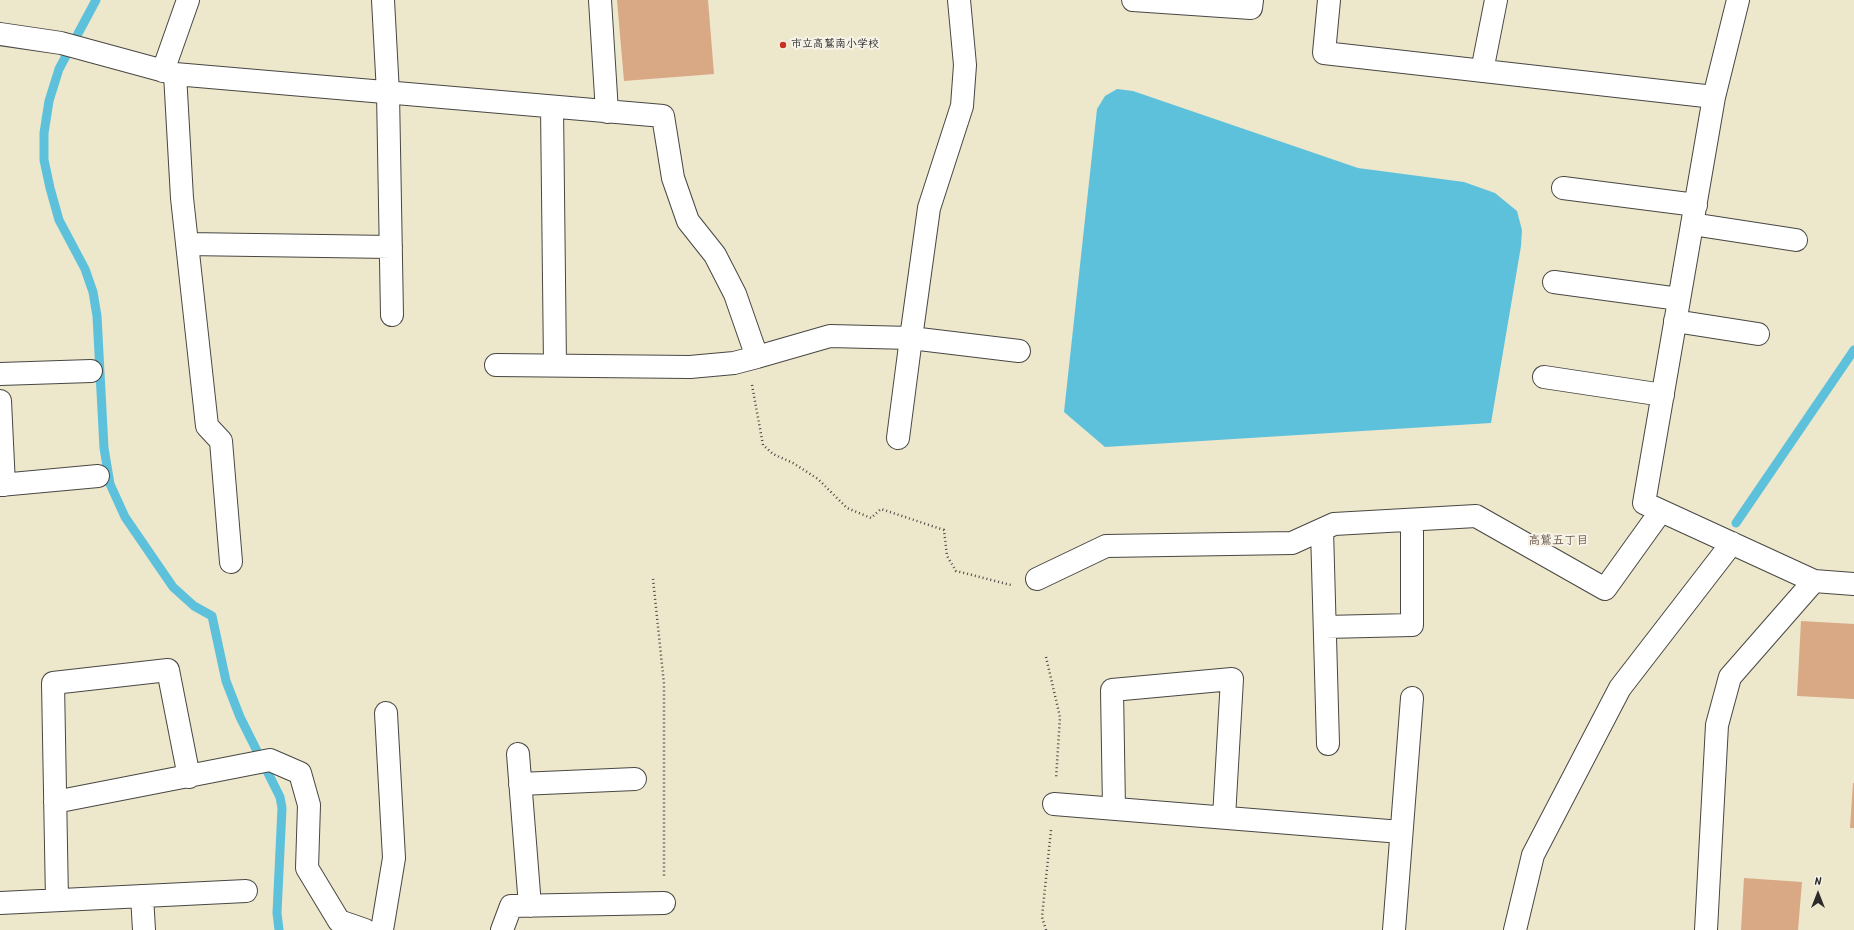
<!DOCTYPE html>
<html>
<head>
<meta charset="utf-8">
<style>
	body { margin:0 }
	#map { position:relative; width:1854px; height:930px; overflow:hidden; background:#ede7cc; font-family:Kalam,sans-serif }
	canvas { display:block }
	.north { position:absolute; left:1798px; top:874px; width:40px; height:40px; -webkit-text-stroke:3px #f7f3e8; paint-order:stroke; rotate:0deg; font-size:11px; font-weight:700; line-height:16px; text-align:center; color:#2b2b2b }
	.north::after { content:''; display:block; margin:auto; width:14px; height:18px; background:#2b2b2b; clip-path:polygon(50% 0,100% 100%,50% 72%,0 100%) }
</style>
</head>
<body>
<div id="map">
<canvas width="1854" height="930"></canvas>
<div class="north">N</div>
</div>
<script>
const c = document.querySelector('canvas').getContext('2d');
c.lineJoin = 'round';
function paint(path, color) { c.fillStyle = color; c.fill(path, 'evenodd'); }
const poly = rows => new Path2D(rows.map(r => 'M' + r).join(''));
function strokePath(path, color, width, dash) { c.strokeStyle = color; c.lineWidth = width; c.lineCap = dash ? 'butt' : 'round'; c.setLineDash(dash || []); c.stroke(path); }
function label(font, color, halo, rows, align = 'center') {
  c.font = font + ' Kalam,"Klee One",sans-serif'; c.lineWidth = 4; c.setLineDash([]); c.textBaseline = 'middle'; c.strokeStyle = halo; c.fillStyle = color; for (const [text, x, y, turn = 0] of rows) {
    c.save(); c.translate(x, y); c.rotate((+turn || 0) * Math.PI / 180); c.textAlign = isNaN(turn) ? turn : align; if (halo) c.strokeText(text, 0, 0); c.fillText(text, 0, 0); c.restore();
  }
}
paint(poly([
	[1117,89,1133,91,1358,168,1464,182,1495,193,1517,211,1522,230,1521,246,1491,423,1105,447,1064,412,1097,109,1105,96]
]), '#5ec1dc');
strokePath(poly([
	[96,0,59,69,49,101,44,133,44,160,50,188,59,220,85,269,93,292,97,316,104,448,110,484,125,517,173,587,194,606,212,616,226,681,240,717,280,797,282,808,277,913,279,930],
	[1736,523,1854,350]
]), '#5ec1dc', 9);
paint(poly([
	[617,0,708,0,714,74,624,81],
	[1801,621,1854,624,1854,699,1797,696],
	[1853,783,1854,783,1854,828,1850,828],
	[1744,878,1802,882,1798,930,1741,930]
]), '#d9a986');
const minor = poly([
	[383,0,388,93,392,315],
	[600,0,607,112],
	[1133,0,1251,8,1252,0],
	[1329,0,1324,53,1714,97],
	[1738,0,1714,97,1644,503,1814,581],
	[0,34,61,43,175,74,663,116,673,178,688,221,715,255,735,294,757,357,830,336,911,338,929,208,962,106,965,65,959,0],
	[163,71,188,0],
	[1482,71,1496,0],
	[175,74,182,198,207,426,221,441,231,562],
	[552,107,555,365],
	[1563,188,1696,205],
	[1692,224,1796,240],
	[187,244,391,247],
	[1554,282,1679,299],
	[1675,321,1758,334],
	[496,365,690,367,734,363,757,357],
	[0,374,91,371],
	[1544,377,1663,395],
	[0,401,4,485],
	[898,438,911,338,1019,351],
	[0,485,98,476],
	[1322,530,1328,744],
	[1037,579,1106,546,1292,543,1334,524,1476,516,1605,589,1661,511],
	[1325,627,1412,625,1412,520],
	[518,754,530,906],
	[520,784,635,779],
	[55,802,270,760,300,773,309,805,307,868,339,921,365,930],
	[1054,804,1401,832],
	[1114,808,1112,690,1232,679,1224,817],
	[142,896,144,930],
	[57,900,53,683,168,670,189,777],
	[0,903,246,891],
	[382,930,394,858,386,713],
	[502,930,511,906,664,903],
	[1394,930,1412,698],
	[1515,930,1533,855,1620,688,1732,543],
	[1706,930,1717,725,1730,677,1814,581,1854,584]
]);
strokePath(minor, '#484743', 24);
strokePath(poly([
	[752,385,763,445,773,454,793,463,818,479,847,508,871,518,881,509,944,530,947,556,956,571,1011,585],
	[653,579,664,684,664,877],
	[1046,657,1060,717,1056,779],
	[1046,930,1042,917,1051,830]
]), '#484743', 2.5, [1, 3]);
strokePath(minor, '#fff', 22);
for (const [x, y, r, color] of [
	[783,45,4,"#c8321e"]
]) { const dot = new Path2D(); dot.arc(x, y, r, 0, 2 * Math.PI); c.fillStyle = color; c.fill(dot); strokePath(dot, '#f7f3e8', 1.5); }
label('bold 11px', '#2b2b2b', '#f7f3e8', [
	["市立高鷲南小学校",791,45]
], 'left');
label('bold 12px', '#68574b', '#f7f3e8', [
	["高鷲五丁目",1558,542]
]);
</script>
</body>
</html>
